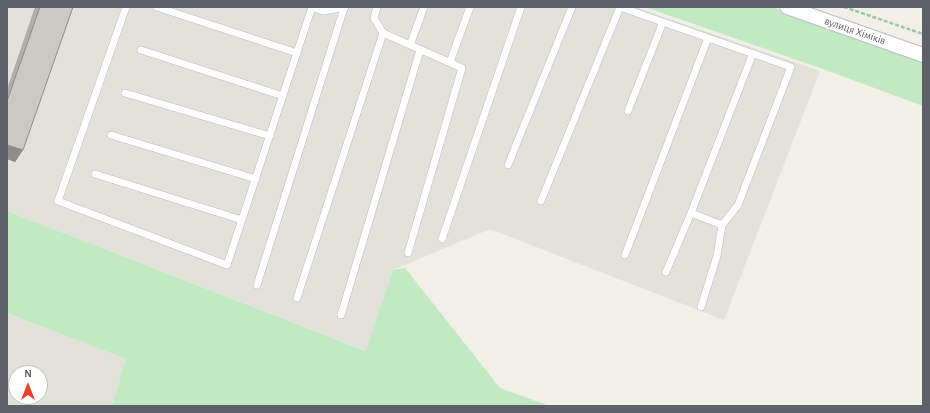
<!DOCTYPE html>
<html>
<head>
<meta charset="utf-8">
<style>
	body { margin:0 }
	#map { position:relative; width:930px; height:413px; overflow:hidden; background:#f1efe6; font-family:"Alegreya Sans",sans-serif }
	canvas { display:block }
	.frame { position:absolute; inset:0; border:8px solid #5d6167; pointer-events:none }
	.north { position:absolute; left:8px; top:365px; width:40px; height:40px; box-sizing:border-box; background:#fff; border:1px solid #bec0c2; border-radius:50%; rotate:0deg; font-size:11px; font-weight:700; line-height:16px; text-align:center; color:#5d6167 }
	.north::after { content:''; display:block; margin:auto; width:14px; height:18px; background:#f73f26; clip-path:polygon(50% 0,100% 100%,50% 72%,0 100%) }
</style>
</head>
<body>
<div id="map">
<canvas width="930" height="413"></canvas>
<div class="frame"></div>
<div class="north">N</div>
</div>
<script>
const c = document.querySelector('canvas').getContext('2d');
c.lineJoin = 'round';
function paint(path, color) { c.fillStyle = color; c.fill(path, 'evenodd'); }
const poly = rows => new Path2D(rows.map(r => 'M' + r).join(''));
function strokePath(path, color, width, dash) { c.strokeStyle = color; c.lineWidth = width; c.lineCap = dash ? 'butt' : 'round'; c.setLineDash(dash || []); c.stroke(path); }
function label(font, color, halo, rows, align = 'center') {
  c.font = font + ' "Alegreya Sans",sans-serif'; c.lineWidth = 4; c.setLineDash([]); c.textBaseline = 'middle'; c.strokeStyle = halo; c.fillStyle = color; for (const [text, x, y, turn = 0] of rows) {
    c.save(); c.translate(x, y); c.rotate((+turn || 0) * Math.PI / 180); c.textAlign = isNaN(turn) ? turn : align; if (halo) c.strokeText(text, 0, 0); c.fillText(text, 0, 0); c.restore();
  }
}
paint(poly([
	[7,7,635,7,820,71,724,320,490,229,393,270,367,351,7,211],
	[7,313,126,359,112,406,7,406],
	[16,373,40,373,40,397,16,397]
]), '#e2e1da');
paint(poly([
	[645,7,771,7,923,60,923,106,823,69],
	[7,211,366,351,393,270,405,268,500,388,550,406,112,406,126,359,7,313]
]), '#c1eac3');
const lane = poly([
	[126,7,58,201,227,265,312,7],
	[157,7,297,53],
	[311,7,323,11,345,7],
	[377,7,374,18,383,33,462,68,408,253],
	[620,7,791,67,738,205,722,225,691,213,666,272],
	[410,45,424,7],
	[141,50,283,96],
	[450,62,470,7],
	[125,93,270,136],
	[628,111,663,22],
	[111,135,256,179],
	[508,165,572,7],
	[95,174,242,220],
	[541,201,620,7],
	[691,213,753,53],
	[442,239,521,7],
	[625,255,708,38],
	[257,285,344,8],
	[297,298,383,33],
	[701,307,717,256,722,225],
	[341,315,420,50]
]);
const street = poly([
	[787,7,923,55]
]);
strokePath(lane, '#babdc2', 8);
strokePath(street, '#babdc2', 16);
strokePath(poly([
	[844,7,923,34]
]), '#98c9a8', 2.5, [4, 2]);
strokePath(lane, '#fff', 7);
strokePath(street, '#fff', 14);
paint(poly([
	[35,7,73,7,23,150,15,162,7,159,7,89]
]), '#afada8');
paint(poly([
	[7,145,23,150,15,162,7,159]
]), '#8f8d88');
const building = poly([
	[40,7,73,7,23,150,7,145,7,101,40,7]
]);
paint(building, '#ccc9c3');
strokePath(building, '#8f8d88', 1);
label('11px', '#5d6167', '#fff', [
	["вулиця Хіміків",855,31,19]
]);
</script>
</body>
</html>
